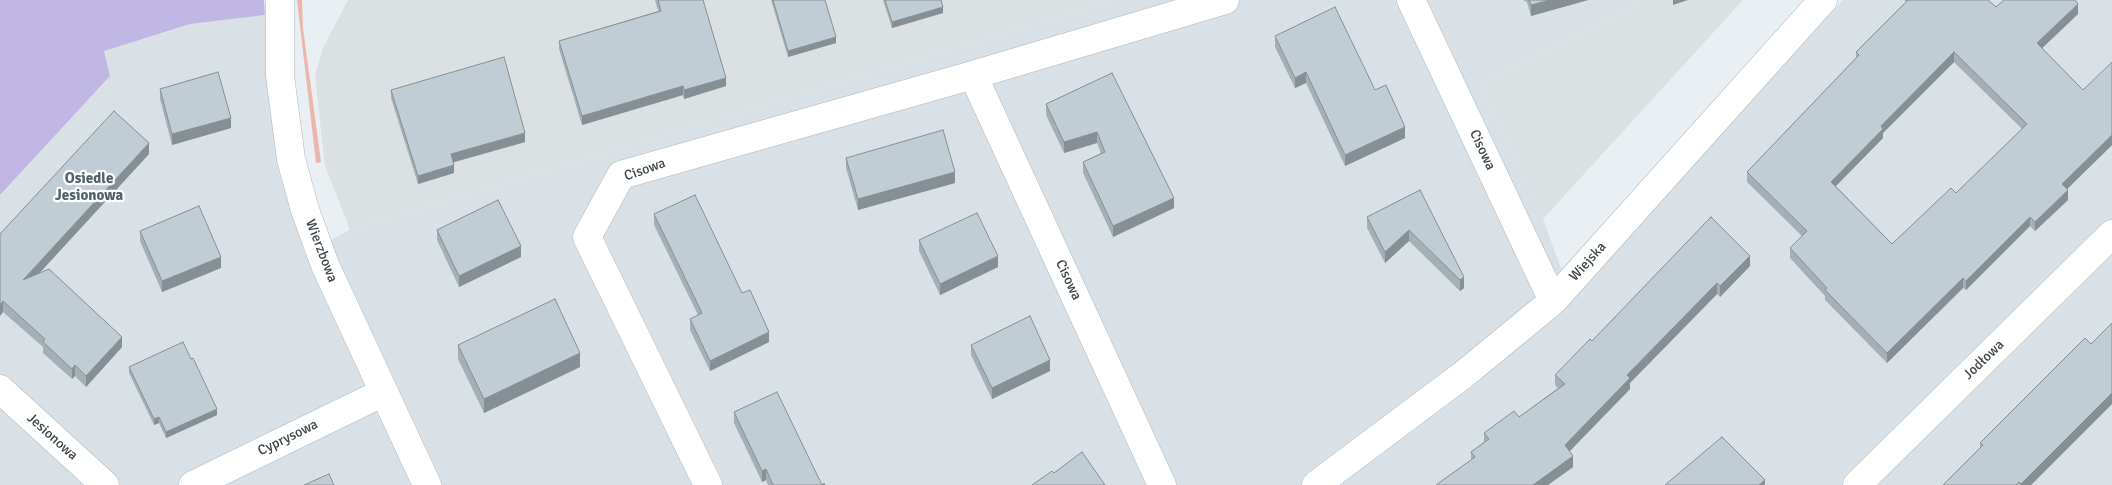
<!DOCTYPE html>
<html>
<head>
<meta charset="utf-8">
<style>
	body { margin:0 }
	canvas { display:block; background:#eaeff4 }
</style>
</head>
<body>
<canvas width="2112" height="485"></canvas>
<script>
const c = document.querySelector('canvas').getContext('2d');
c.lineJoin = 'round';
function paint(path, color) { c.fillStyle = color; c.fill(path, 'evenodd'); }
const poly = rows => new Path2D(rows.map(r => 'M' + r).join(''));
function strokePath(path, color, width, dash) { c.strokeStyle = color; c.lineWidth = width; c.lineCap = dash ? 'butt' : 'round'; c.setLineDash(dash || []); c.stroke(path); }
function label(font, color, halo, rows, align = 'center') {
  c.font = font + ' Signika,sans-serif'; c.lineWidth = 4.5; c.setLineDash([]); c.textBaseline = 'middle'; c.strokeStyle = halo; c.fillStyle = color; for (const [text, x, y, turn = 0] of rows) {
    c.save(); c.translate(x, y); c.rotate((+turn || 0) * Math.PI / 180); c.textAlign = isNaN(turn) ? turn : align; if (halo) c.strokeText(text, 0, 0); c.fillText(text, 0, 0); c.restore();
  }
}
paint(poly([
	[1115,0,1638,0,1640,4,1479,85,1543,219,1561,268,1579,290,1843,0,2112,0,2112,485,0,485,0,195,110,76,103,51,190,24,265,15,279,171,305,254,350,230]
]), '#d9e1e7');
paint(poly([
	[348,0,1115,0,350,230,325,166,315,76,323,48],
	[1638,0,1743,0,1543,219,1479,85,1640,4]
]), '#dbe1e3');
paint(poly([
	[0,0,264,0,265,15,190,24,104,51,110,76,0,195]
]), '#c0b7e4');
paint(poly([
	[297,0,302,0,303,28,321,162,316,163]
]), '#ebb6ac');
const minor = poly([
	[280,0,280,76,291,159,305,210,325,265,427,485],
	[1411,0,1553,301],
	[973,75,1162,485],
	[0,389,105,485],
	[193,485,384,392],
	[708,485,587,237,621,175,973,75,1225,0],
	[1316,485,1463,375,1553,301,1823,0],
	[1857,485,2112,234]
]);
strokePath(minor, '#adb8be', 29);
strokePath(minor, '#fff', 28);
paint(poly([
	[655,0,703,0,726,86,684,99,683,95,582,125,559,49,559,41,658,11],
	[771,0,825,0,836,43,788,57],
	[883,0,941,0,943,13,892,28],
	[1523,0,1588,0,1531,16,1527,2],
	[1904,0,1988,0,1996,7,2078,14,2042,48,2112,145,2067,189,2068,200,2035,231,2030,226,1966,290,1963,288,1887,363,1825,300,1825,296,1790,258,1790,248,1802,236,1747,182,1747,172,1856,58,1856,52,1906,2],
	[1954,62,2022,129,1956,193,1892,244,1836,186,1883,138,1883,133],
	[1275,36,1375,90,1405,138,1345,166,1306,83,1295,88,1275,47],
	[1112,73,1174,208,1113,237,1083,173,1083,162,1101,153,1097,143,1064,153,1046,115,1046,104],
	[160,89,231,128,172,145,160,99],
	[391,90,525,142,453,162,454,173,418,184,391,98],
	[149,154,39,273,122,347,86,387,75,376,72,379,43,353,43,347,3,312,0,316,0,234],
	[846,158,955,183,858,210,846,168],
	[1420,190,1464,288,1460,291,1409,241,1385,263,1367,228,1367,217],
	[654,214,742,293,769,342,710,371,690,330,690,319,698,315,654,225],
	[437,230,521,257,459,287,437,240],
	[140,231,221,268,162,292,140,241],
	[919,240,998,267,940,295,919,251],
	[1750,266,1720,297,1717,294,1630,383,1630,389,1570,451,1573,467,1548,485,1436,485,1471,460,1471,452,1484,442,1484,433,1519,417,1558,388,1555,385,1555,375,1592,341],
	[2112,323,2112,404,2031,485,1943,485,1980,448,1980,443,2091,344],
	[458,345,580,367,484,413,458,359],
	[971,345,1050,371,992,399,971,355],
	[191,359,217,415,166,438,159,423,154,425,129,373,129,367],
	[734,412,822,485,825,485,768,485,766,480,762,482,734,423]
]), '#a5b0b6');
paint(poly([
	[1550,0,1588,0,1531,16,1531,5],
	[1673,0,1688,0,1673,5],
	[2078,4,2078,14,2037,53,2037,43],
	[943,7,943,13,892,28,892,22],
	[836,37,836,43,788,57,788,51],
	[1954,52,1954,62,1883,133,1883,138,1831,191,1831,182,1881,126],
	[1306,72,1306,83,1295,88,1295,78],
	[726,78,726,86,684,99,684,90],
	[683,86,683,95,582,125,582,116],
	[231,118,231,128,172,145,172,134],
	[1405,127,1405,138,1345,166,1345,155],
	[1097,132,1097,143,1064,153,1064,142],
	[525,133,525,142,451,163,451,154],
	[2112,135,2112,145,2062,194,2062,184],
	[149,143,149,154,23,291,23,280],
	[454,165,454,173,418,184,418,176],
	[955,172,955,183,858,210,858,199],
	[2068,190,2068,200,2035,231,2035,222],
	[1174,198,1174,208,1113,237,1113,226],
	[2030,217,2030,226,1966,290,1966,281],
	[1409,230,1409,241,1385,263,1385,252],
	[521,246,521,257,459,287,459,276],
	[998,256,998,267,940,295,940,284],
	[1750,256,1750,266,1720,297,1720,286],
	[221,257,221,268,162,292,162,281],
	[1464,277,1464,288,1460,291,1460,280],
	[1963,278,1963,288,1887,363,1887,353],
	[1717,283,1717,294,1630,383,1630,389,1565,456,1565,445,1627,375],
	[3,301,3,312,0,316,0,305],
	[769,332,769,342,710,371,710,361],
	[122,337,122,347,86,387,86,376],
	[580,353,580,367,484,413,484,399],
	[1050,360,1050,371,992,399,992,388],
	[75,365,75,376,72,379,72,369],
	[2112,393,2112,404,2031,485,2021,485,2021,484],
	[217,409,217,415,166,438,166,432],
	[159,417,159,423,154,425,154,419],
	[1573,456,1573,467,1548,485,1533,485],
	[766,469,766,480,762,482,762,471],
	[1765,480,1765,485,1759,485]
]), '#869094');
const building = poly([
	[658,0,703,0,726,78,684,90,683,86,582,116,559,41,661,11,658,0],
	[773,0,825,0,836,37,788,51,773,0],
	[885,0,941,0,943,7,892,22,885,0],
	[1529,0,1550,0,1531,5,1529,0],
	[1908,0,1988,0,1996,7,2004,0,2075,0,2078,4,2037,43,2083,90,2112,62,2112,135,2062,184,2068,190,2035,222,2030,217,1966,281,1963,278,1887,353,1825,290,1827,288,1790,248,1807,231,1747,172,1859,55,1856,52,1908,0],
	[1954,52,2027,124,1956,193,1951,188,1892,244,1831,182,1883,129,1881,126,1954,52],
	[1335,7,1375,90,1386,85,1405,127,1345,155,1306,72,1295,78,1275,36,1335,7],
	[504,57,525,133,451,154,454,165,418,176,391,90,504,57],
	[218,72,231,118,172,134,160,89,218,72],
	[1112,73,1174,198,1113,226,1083,162,1105,152,1097,132,1064,142,1046,104,1112,73],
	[114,111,149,143,23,280,49,269,122,337,86,376,75,365,72,369,43,342,45,339,3,301,0,305,0,234,114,111],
	[943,130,955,172,858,199,846,158,943,130],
	[1420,190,1464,277,1460,280,1409,230,1385,252,1367,217,1420,190],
	[695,195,742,293,750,290,769,332,710,361,690,319,702,313,654,214,695,195],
	[498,200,521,246,459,276,437,230,498,200],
	[199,206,221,257,162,281,140,231,199,206],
	[977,213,998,256,940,284,919,240,977,213],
	[1711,217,1750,256,1720,286,1717,283,1627,375,1630,378,1565,445,1573,456,1533,485,1436,485,1475,457,1471,452,1489,439,1484,433,1514,411,1519,417,1565,384,1555,375,1590,339,1592,341,1711,217],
	[555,299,580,353,484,399,458,345,555,299],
	[1030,316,1050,360,992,388,971,345,1030,316],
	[2112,323,2112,393,2021,484,2019,482,2016,485,1943,485,1983,445,1980,443,2085,338,2091,344,2112,323],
	[183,342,191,359,193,358,217,409,166,432,159,417,154,419,129,367,183,342],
	[777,392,822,485,824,483,825,485,773,485,766,469,762,471,734,412,777,392],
	[1722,437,1765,480,1759,485,1665,485,1722,437],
	[1082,452,1105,485,1032,485,1052,471,1054,473,1082,452],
	[329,474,334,485,304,485,329,474]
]);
paint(building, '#c0cdd4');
strokePath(building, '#869094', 1);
label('14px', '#394247', '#fff', [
	["Cisowa",1482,150,65],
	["Cisowa",645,170,-19],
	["Wierzbowa",321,251,69],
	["Wiejska",1588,262,-48],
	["Cisowa",1068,280,65],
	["Jodłowa",1984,360,-44],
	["Jesionowa",52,437,42],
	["Cyprysowa",288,438,-26]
]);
label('bold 15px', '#516169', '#fff', [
	["Osiedle",89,179],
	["Jesionowa",89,196]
]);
</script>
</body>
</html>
